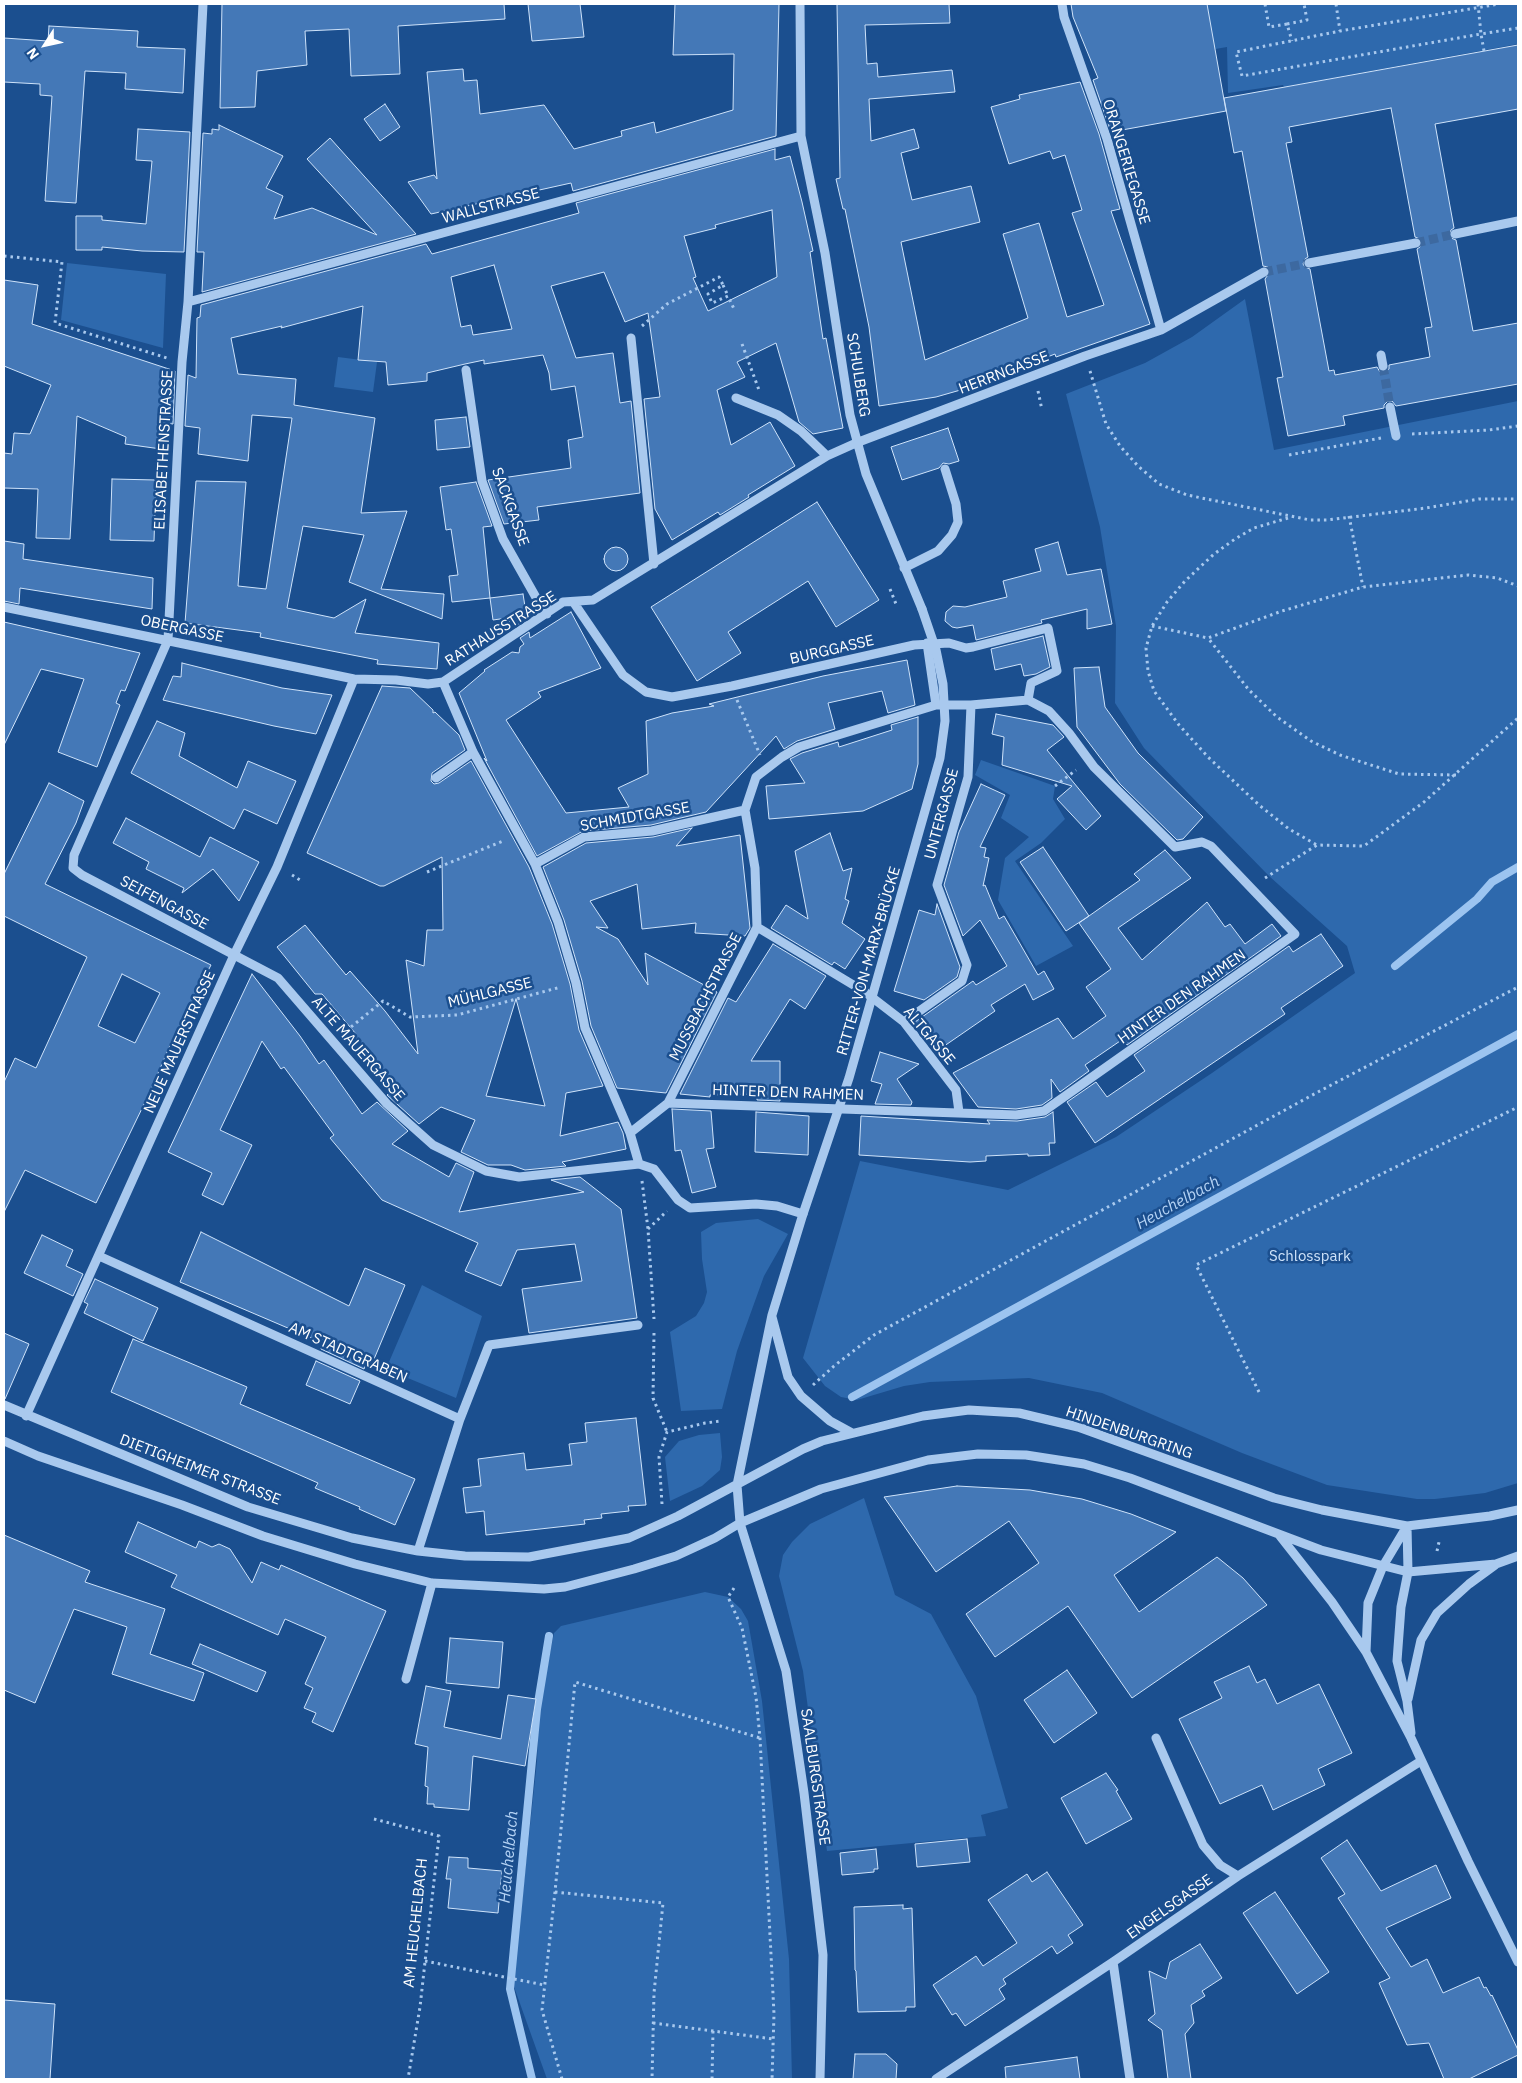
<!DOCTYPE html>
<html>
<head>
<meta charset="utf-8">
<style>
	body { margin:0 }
	#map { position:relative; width:1522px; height:2083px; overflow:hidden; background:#1b4f8f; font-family:"IBM Plex Sans",sans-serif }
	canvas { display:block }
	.frame { position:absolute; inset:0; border:5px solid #fff; pointer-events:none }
	.north { position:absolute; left:20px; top:20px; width:50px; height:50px; -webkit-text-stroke:4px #1b4f8f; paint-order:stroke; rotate:235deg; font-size:14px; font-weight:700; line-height:20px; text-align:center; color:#fff }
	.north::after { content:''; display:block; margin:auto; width:18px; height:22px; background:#fff; clip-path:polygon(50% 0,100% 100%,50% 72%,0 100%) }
</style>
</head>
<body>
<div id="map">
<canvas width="1522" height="2083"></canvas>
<div class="frame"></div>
<div class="north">N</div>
</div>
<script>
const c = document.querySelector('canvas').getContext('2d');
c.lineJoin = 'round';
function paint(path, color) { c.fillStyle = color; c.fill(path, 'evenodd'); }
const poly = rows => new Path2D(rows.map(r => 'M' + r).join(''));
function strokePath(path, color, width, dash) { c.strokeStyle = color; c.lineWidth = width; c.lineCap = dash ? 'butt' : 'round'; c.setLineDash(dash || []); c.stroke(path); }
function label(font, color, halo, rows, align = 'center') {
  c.font = font + ' "IBM Plex Sans",sans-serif'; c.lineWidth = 5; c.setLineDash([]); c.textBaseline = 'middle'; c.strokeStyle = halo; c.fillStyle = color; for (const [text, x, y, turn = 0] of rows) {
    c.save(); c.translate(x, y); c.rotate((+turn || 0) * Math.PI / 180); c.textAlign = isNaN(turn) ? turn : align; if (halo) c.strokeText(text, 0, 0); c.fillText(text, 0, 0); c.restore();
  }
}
paint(poly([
	[1114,4,1518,4,1518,44,1284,87,1283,85,1228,93,1227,47,1122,65],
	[67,263,166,274,163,348,61,320],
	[1245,299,1274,450,1518,401,1518,1483,1485,1493,1435,1499,1417,1499,1327,1485,1242,1453,1102,1393,1029,1378,930,1382,904,1386,857,1400,841,1397,825,1386,803,1358,860,1161,1008,1190,1116,1137,1212,1073,1355,973,1347,946,1269,876,1144,748,1115,703,1116,626,1100,527,1066,394,1145,363,1192,337],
	[338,357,377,362,373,392,334,387],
	[981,760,1055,786,1053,799,1065,819,1041,843,1015,861,1073,946,1036,966,998,900,1005,858,1029,837,1001,818,1010,795,975,775],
	[758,1219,788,1234,764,1276,737,1351,722,1409,681,1411,670,1332,696,1316,704,1303,707,1292,702,1259,701,1232,716,1223],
	[422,1285,482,1316,456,1398,386,1369],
	[720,1433,722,1457,720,1470,702,1486,670,1501,665,1457,679,1441,699,1435],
	[864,1498,895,1595,931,1614,976,1696,1008,1808,981,1815,986,1836,827,1851,803,1671,779,1576,783,1555,792,1542,810,1524],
	[705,1592,728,1597,741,1609,748,1621,762,1701,789,1959,792,2079,547,2079,513,1984,537,1761,539,1710,554,1633,561,1626]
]), '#2e69ad');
strokePath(poly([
	[1395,966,1477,899,1492,882,1518,867],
	[852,1397,1518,1034],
	[532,2079,510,1989,537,1709,549,1636]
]), '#9cc4f0', 8);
const building = poly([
	[222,4,504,4,505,19,398,26,400,74,351,76,349,29,305,31,307,65,257,71,255,107,220,108,222,4],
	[528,4,580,4,584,37,532,41,528,4],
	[675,4,779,4,776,136,573,191,571,183,431,214,408,182,434,175,437,179,427,72,463,69,464,81,477,80,480,114,544,105,574,149,622,136,621,131,654,122,656,133,733,110,734,54,673,55,675,4],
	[837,4,949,4,950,23,865,25,867,64,877,63,878,77,952,70,955,92,869,99,871,141,914,129,919,148,901,153,912,200,971,186,980,222,901,242,925,360,1028,318,1003,234,1039,223,1067,317,1104,305,1072,213,1082,210,1065,155,1053,159,1050,151,1009,164,991,107,1020,99,1019,95,1080,82,1099,134,1120,209,1111,211,1150,324,1056,357,1055,354,964,389,936,397,879,406,869,327,845,209,843,209,836,179,840,178,837,4],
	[1071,4,1207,4,1226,111,1111,132,1093,80,1098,78,1073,17,1071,4],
	[49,26,138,31,137,47,185,49,183,93,125,89,126,73,85,71,76,203,45,201,52,96,40,95,40,84,4,82,4,38,48,41,49,26],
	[1518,45,1518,109,1435,124,1454,228,1451,230,1449,235,1451,238,1456,240,1473,331,1518,323,1518,384,1396,406,1392,401,1388,401,1384,405,1384,408,1343,416,1345,425,1288,436,1277,378,1283,377,1265,279,1270,272,1268,267,1263,266,1242,151,1234,153,1224,98,1518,45],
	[1391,108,1415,237,1420,239,1422,242,1420,247,1417,249,1432,327,1425,328,1430,357,1389,365,1389,369,1385,372,1380,372,1377,367,1335,375,1334,370,1329,371,1310,269,1305,267,1303,264,1305,259,1308,257,1286,143,1292,142,1289,127,1391,108],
	[385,104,400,127,380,141,364,119,385,104],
	[219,125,283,156,266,188,283,196,274,219,312,208,377,235,307,159,330,138,416,234,202,292,204,252,197,252,203,133,212,134,212,129,219,130,219,125],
	[138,129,190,132,184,252,142,251,102,247,102,250,76,250,76,216,102,216,102,220,146,224,152,161,136,160,138,129],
	[775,149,775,160,790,156,802,202,813,251,810,252,823,339,826,338,843,428,813,434,799,422,776,343,737,362,745,377,717,390,731,445,770,422,795,466,748,495,749,497,720,515,718,512,672,540,655,509,644,399,660,397,648,313,625,322,604,272,551,286,576,358,613,353,620,403,631,401,640,493,537,507,539,520,504,524,488,480,571,468,568,440,583,437,575,386,551,390,549,373,543,355,484,364,484,360,465,364,427,373,427,381,388,385,386,362,358,360,363,306,281,328,282,326,231,338,238,374,296,379,294,405,375,418,361,513,407,511,381,589,444,594,442,619,349,582,364,535,303,526,287,608,334,618,366,599,355,633,439,643,437,669,377,664,378,660,260,637,261,633,185,623,196,481,246,482,238,586,266,589,292,418,252,415,248,461,198,454,200,428,185,426,188,375,196,378,197,318,200,317,201,305,426,244,432,254,579,213,576,203,775,149],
	[772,210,777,277,708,311,693,278,696,277,684,236,716,228,715,225,772,210],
	[494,265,512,329,473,335,471,325,461,327,451,277,494,265],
	[4,280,38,285,32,324,175,371,173,424,164,423,161,449,125,444,126,437,77,416,70,539,36,538,38,489,4,488,4,453,12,454,14,433,30,434,51,385,4,366,4,280],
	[466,417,470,447,437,450,435,420,466,417],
	[948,428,959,461,949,464,943,463,939,468,902,480,891,447,948,428],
	[112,479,156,480,154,541,110,540,112,479],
	[476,482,492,526,483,527,490,598,452,602,449,576,458,575,451,529,446,530,440,487,476,482],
	[817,502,879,600,836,627,808,581,728,632,741,653,697,681,651,607,817,502],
	[4,541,24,544,23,559,153,578,152,609,20,588,19,604,4,601,4,541],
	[1058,542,1067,575,1101,569,1112,624,1087,629,1087,609,1041,620,1042,623,976,640,973,625,957,628,952,627,945,621,946,612,953,606,965,607,1007,597,1003,581,1041,571,1035,549,1058,542],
	'604 559a12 12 0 1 1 24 0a12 12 0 1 1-24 0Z',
	[523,594,527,619,514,627,507,618,493,620,490,598,523,594],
	[571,612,601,668,538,692,541,697,506,720,566,813,629,807,618,788,648,774,646,721,672,713,714,706,709,704,823,676,907,660,915,705,888,713,882,691,828,703,835,729,797,741,784,749,776,736,706,812,651,825,583,831,537,856,484,758,487,761,459,693,485,671,484,670,512,652,519,653,520,647,524,644,520,638,529,632,530,638,571,612],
	[4,622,140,653,125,691,121,690,116,703,120,705,97,767,58,752,84,679,41,669,4,745,4,622],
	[1043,636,1050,667,1036,674,1024,676,1021,664,995,670,991,649,1043,636],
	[182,663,282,688,332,695,316,734,274,726,163,700,173,676,181,677,182,663],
	[1099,667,1105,707,1138,753,1203,817,1183,839,1177,840,1120,784,1077,727,1074,668,1099,667],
	[382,686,410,688,433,710,433,713,435,712,459,735,465,750,432,773,431,781,434,784,439,783,471,761,529,867,552,924,570,984,579,1030,603,1086,566,1093,560,1136,618,1122,623,1133,626,1149,562,1162,566,1166,525,1170,511,1165,488,1165,461,1152,475,1120,441,1107,419,1124,387,1095,393,1090,354,1035,356,1034,322,994,315,994,277,947,305,925,346,975,350,971,385,1011,418,1054,406,960,424,966,427,930,443,930,442,857,384,886,380,886,307,853,382,686],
	[516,999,545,1106,486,1096,516,999],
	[996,714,1053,725,1064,737,1047,750,1101,816,1086,830,1057,799,1072,786,1002,765,1004,737,992,734,996,714],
	[918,717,918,764,912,789,863,811,769,819,766,786,805,783,790,759,802,753,838,742,839,747,892,730,891,725,918,717],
	[157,721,185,733,179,756,237,788,248,761,296,781,277,824,244,809,234,829,131,773,157,721],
	[49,783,84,801,76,823,45,884,211,965,171,1043,150,1092,96,1203,25,1170,4,1212,4,1082,15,1058,36,1068,87,957,4,916,4,874,49,783],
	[122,974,160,993,135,1043,98,1026,122,974],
	[981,784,1005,795,980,847,986,848,984,857,989,858,983,886,985,885,999,919,1004,916,1038,975,1044,971,1054,989,1033,1000,1025,984,991,1005,995,1011,937,1051,915,1022,973,981,976,985,1007,966,980,920,963,936,944,885,959,832,981,784],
	[126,818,200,857,210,837,259,862,239,901,213,869,182,893,184,888,146,869,149,862,113,843,126,818],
	[692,828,676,846,740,835,750,928,745,936,695,933,696,923,642,929,637,884,590,901,608,928,596,927,618,939,648,985,645,953,717,992,666,1093,617,1088,591,1026,582,981,564,920,543,867,586,843,653,837,692,828],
	[830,833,843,871,852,868,845,899,849,901,842,923,865,939,845,969,834,962,832,965,771,928,786,905,808,919,795,851,830,833],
	[1043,847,1089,916,1066,931,1020,862,1043,847],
	[1165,850,1191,878,1118,928,1142,960,1207,902,1225,927,1230,924,1245,944,1272,924,1281,936,1127,1045,1123,1039,1085,1065,1089,1071,1060,1092,1051,1079,1052,1098,1042,1105,1016,1109,978,1107,953,1073,1058,1018,1073,1039,1106,1016,1086,987,1111,969,1079,923,1140,880,1134,874,1165,850],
	[937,904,960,967,957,977,924,1000,894,991,919,910,935,915,937,904],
	[1321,934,1343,966,1281,1008,1285,1014,1095,1143,1067,1102,1096,1082,1107,1097,1145,1071,1134,1055,1289,946,1293,952,1321,934],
	[773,944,826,976,805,1009,790,999,751,1061,780,1061,780,1101,757,1100,757,1094,710,1095,710,1097,680,1094,728,998,736,1002,773,944],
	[252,974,300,1036,319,1064,324,1060,362,1114,377,1102,408,1131,392,1144,449,1177,456,1163,474,1172,459,1212,584,1192,551,1180,580,1177,621,1209,637,1318,529,1333,522,1289,582,1281,575,1244,517,1250,501,1286,465,1271,478,1243,382,1200,330,1138,334,1135,284,1067,281,1069,262,1041,220,1130,252,1145,223,1205,202,1195,212,1173,168,1152,252,974],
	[880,1052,919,1064,897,1079,912,1102,911,1105,875,1104,882,1084,871,1081,880,1052],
	[672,1109,711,1111,714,1148,706,1149,716,1187,692,1193,681,1150,675,1151,672,1109],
	[756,1112,809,1116,808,1155,755,1152,756,1112],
	[1053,1112,1055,1143,1049,1143,1050,1155,1028,1156,1028,1154,986,1156,986,1161,970,1162,859,1155,861,1116,990,1124,987,1120,1017,1121,1045,1117,1053,1112],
	[201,1232,349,1306,365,1268,405,1285,372,1364,367,1362,364,1369,321,1349,323,1343,180,1282,201,1232],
	[42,1235,73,1250,66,1266,83,1274,73,1296,24,1273,42,1235],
	[95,1279,158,1308,143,1341,84,1313,88,1304,84,1302,95,1279],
	[4,1333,29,1344,5,1399,4,1399,4,1333],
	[133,1339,247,1387,240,1404,415,1479,395,1525,359,1509,360,1507,315,1488,318,1483,111,1392,133,1339],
	[316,1361,360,1381,350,1404,306,1385,316,1361],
	[636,1418,646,1505,628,1506,629,1511,601,1514,602,1518,584,1520,585,1524,486,1535,484,1511,466,1513,463,1488,481,1486,478,1459,524,1453,526,1470,572,1465,569,1444,587,1442,585,1423,636,1418],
	[957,1486,1030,1490,1082,1499,1131,1514,1176,1532,1114,1575,1139,1612,1217,1557,1243,1578,1267,1605,1132,1698,1068,1606,995,1657,966,1614,1039,1563,1009,1521,936,1572,884,1497,957,1486],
	[138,1522,196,1548,199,1541,212,1547,219,1544,230,1549,252,1583,261,1562,279,1570,281,1565,386,1611,333,1732,312,1722,316,1713,304,1708,313,1688,305,1684,326,1637,285,1619,278,1635,171,1587,177,1575,125,1552,138,1522],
	[4,1535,90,1571,85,1582,165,1609,150,1654,204,1673,194,1701,112,1674,127,1627,74,1609,35,1703,4,1690,4,1535],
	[450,1638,503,1642,499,1688,446,1683,450,1638],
	[200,1644,266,1672,257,1692,192,1664,200,1644],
	[1249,1666,1257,1683,1265,1679,1277,1704,1319,1684,1352,1753,1318,1769,1325,1785,1273,1810,1262,1785,1220,1804,1179,1719,1222,1698,1214,1682,1249,1666],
	[1067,1670,1097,1713,1054,1743,1024,1700,1067,1670],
	[426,1686,451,1691,444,1727,501,1739,508,1695,536,1699,525,1766,473,1756,469,1810,434,1807,434,1804,427,1804,428,1787,425,1786,428,1747,415,1744,426,1686],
	[1106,1773,1118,1790,1116,1791,1132,1819,1086,1844,1061,1798,1106,1773],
	[967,1839,970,1862,917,1867,915,1844,967,1839],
	[1347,1840,1381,1891,1436,1865,1451,1898,1386,1928,1411,1967,1427,1959,1443,1993,1479,1977,1484,1988,1486,1987,1491,1996,1492,1995,1518,2050,1518,2055,1469,2079,1444,2079,1429,2043,1407,2045,1379,1983,1390,1978,1338,1898,1345,1894,1321,1858,1347,1840],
	[876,1849,878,1869,874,1869,874,1872,842,1875,840,1853,876,1849],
	[449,1857,468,1858,468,1868,502,1871,498,1913,448,1908,451,1879,446,1879,449,1857],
	[1047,1872,1083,1925,1068,1935,1073,1943,1057,1954,1052,1946,1003,1979,1006,1984,999,1989,1005,1999,965,2026,956,2013,952,2015,933,1985,976,1956,983,1966,1017,1943,988,1900,1027,1874,1032,1882,1047,1872],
	[1275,1892,1329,1972,1297,1994,1243,1913,1275,1892],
	[903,1905,903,1909,912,1908,915,2007,906,2007,906,2011,858,2012,856,1971,855,1970,854,1907,903,1905],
	[1200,1944,1222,1978,1202,1991,1205,1996,1191,2005,1194,2023,1185,2034,1191,2079,1168,2079,1162,2030,1148,2020,1155,2014,1149,1971,1166,1979,1170,1962,1200,1944],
	[4,2000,55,2004,50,2079,4,2079,4,2000],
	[855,2054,886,2054,897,2064,896,2079,853,2079,855,2054],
	[1077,2057,1080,2079,1006,2079,1005,2067,1077,2057]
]);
paint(building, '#4478b7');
strokePath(building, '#cfe3fa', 1);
strokePath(poly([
	[1416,243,1455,234],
	[1264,272,1309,263],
	[1383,366,1390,407]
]), '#3d69a0', 9, [9, 4.5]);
strokePath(poly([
	[1265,4,1269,27,1287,24,1292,41],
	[1336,4,1340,31],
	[1478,4,1481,34,1518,28],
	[1287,24,1307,20,1304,4],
	[1484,51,1481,34,1242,76,1236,52,1340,31,1499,4],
	[4,256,62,262,55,323,167,358],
	[723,285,728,296],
	[642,326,667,304,719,277,723,285,708,294,712,303,728,296,734,309],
	[742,344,759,390],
	[1090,371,1106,424,1120,446,1138,466,1159,484,1187,495,1310,520,1327,520,1426,508,1479,499,1518,499],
	[1038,391,1042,410],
	[1412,434,1489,430,1518,426],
	[1289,455,1381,438],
	[1349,516,1363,587],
	[1288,518,1254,528,1235,539,1214,554,1185,581,1167,602,1152,626,1146,648,1148,671,1154,691,1179,725,1208,757,1259,805,1289,829,1317,845],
	[890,589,896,604],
	[1152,626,1208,638],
	[737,700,760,755],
	[1456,775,1399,774,1340,755,1311,741,1277,717,1249,690,1208,638,1282,611,1363,587,1468,575,1497,578,1518,586],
	[1055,786,1076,770],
	[427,872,503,841],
	[292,875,300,880],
	[1265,878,1317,845,1364,846,1424,802,1518,718],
	[346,1031,383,1001,410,1017,457,1015,561,987],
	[642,1181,648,1229,654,1319],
	[648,1229,667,1211],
	[654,1333,653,1398,667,1432],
	[813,1385,834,1366,874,1335,1316,1093,1518,987],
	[1259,1392,1196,1265,1518,1107],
	[662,1504,659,1457,667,1432,705,1423,721,1421],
	[1437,1551,1439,1542],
	[734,1588,728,1597,742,1628,756,1697,760,1738,774,2014,772,2079],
	[374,1819,439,1836,420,2007,408,2079],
	[555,1892,663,1903,654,1993,652,2079],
	[425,1961,544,1985],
	[653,2023,773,2039],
	[562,2079,542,2010,555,1892,575,1682,760,1738],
	[712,2079,713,2031]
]), '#a9c9ee', 3, [2.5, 4]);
strokePath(poly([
	[203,4,188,302,182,362,168,640,74,855,73,868,82,875,278,978,387,1104,433,1145,486,1171,519,1177,639,1164],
	[800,4,801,136,825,253,850,415,866,474,922,609],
	[1062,4,1064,17,1107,139,1161,330],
	[1455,234,1518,221],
	[1309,263,1416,243],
	[188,302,801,136],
	[631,338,654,564],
	[1381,355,1383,366],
	[466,370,482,481,503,539,538,601,547,614],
	[736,398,778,415,801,431,827,456],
	[1390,407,1396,436],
	[904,568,938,551,952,535,958,522,956,504,945,469],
	[574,603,623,675,646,692,672,697,732,686,914,645,949,643,966,648,973,647,1048,628,1057,671,1031,683,1028,700],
	[4,607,354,679,396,680,428,684,443,682,563,602,593,600,827,456,856,443,1085,356,1161,330,1264,272],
	[927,643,936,705],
	[443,682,473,752,535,864,558,922,576,983,585,1028,630,1133,639,1164,654,1169,678,1200,690,1208,756,1204,777,1206,803,1214,772,1315,737,1485,740,1523,786,1671,804,1793,823,1955,820,2079],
	[436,778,473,752],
	[535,864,584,837,652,831,745,810],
	[757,927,865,992,904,1022,956,1090,959,1112],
	[904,1022,962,981,967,965,937,885,968,777,971,705],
	[630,1133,668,1103,757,927,755,868,745,810,756,777,782,757,799,747,936,705,971,705,1028,700,1049,711,1069,733,1094,767,1175,847,1202,842,1211,846,1295,934,1044,1111,1016,1115,668,1103],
	[99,1256,460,1419],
	[772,1317,788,1377,801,1396,830,1421,852,1433],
	[4,1405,248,1507,352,1538,418,1551,465,1556,529,1557,629,1538,678,1516,803,1449,822,1441,923,1416,969,1410,1019,1413,1078,1427,1274,1498,1322,1510,1407,1526,1490,1516,1518,1510],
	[26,1416,234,955,277,867,354,679],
	[4,1441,38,1456,182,1505,263,1536,355,1564,432,1583,544,1589,565,1587,634,1569,676,1556,715,1538,740,1523,821,1489,928,1460,978,1454,1026,1455,1084,1464,1130,1478,1321,1550,1408,1572,1496,1564,1518,1556],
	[1407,1526,1408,1572,1401,1607,1397,1661,1407,1701,1411,1733],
	[1280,1536,1332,1602,1366,1652,1411,1738,1468,1861,1518,1962],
	[418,1551,460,1419,489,1345,638,1325],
	[1366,1652,1368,1603,1383,1566,1407,1526],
	[406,1679,432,1583],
	[1408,1699,1421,1640,1437,1613,1469,1584,1495,1565],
	[1156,1738,1203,1845,1220,1865,1238,1876],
	[1113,1962,1130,2079],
	[936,2079,1113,1962,1238,1876,1421,1761]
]), '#a9c9ee', 9);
strokePath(poly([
	[803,1214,849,1078,940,758,945,721,943,684,936,650,922,609]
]), '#a9c9ee', 9);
label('15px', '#fff', '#1b4f8f', [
	["ORANGERIEGASSE",1126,162,73],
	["WALLSTRASSE",491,206,-15],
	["HERRNGASSE",1004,373,-21],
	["SCHULBERG",858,375,81],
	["ELISABETHENSTRASSE",164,450,-87],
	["SACKGASSE",510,507,70],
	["OBERGASSE",182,629,12],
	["RATHAUSSTRASSE",501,629,-32],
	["BURGGASSE",832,650,-13],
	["UNTERGASSE",942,814,-75],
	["SCHMIDTGASSE",635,817,-10],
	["SEIFENGASSE",164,903,28],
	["RITTER-VON-MARX-BRÜCKE",869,961,-74],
	["MÜHLGASSE",490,993,-14],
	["MUSSBACHSTRASSE",706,997,-63],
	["HINTER DEN RAHMEN",1182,997,-35],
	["ALTGASSE",929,1036,50],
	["NEUE MAUERSTRASSE",180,1042,-66],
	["ALTE MAUERGASSE",358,1049,49],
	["HINTER DEN RAHMEN",788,1093,2],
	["AM STADTGRABEN",348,1353,24],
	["HINDENBURGRING",1129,1433,19],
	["DIETIGHEIMER STRASSE",200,1470,21],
	["SAALBURGSTRASSE",815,1777,82],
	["ENGELSGASSE",1170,1907,-35],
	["AM HEUCHELBACH",416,1923,-84]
]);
label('15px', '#cfe3fa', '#1b4f8f', [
	["Schlosspark",1310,1257]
]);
label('italic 16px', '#b5d3f5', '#1b4f8f', [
	["Heuchelbach",1178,1203,-29],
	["Heuchelbach",509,1857,-85]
]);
</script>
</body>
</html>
